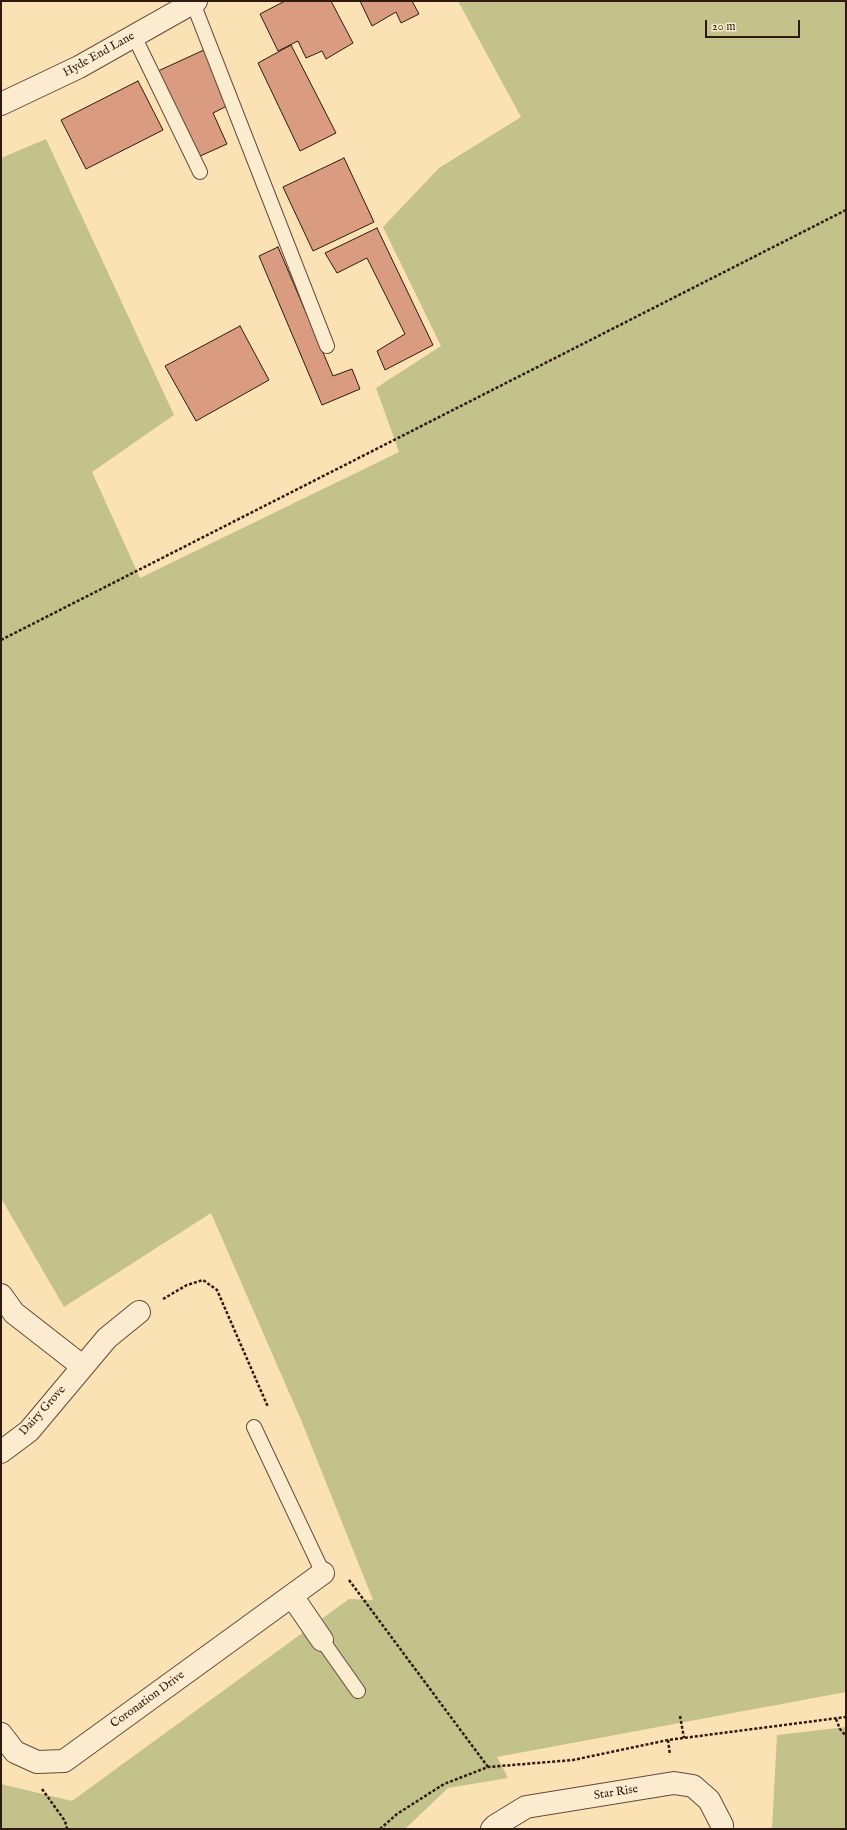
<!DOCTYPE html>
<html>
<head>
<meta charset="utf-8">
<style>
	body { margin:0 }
	#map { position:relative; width:847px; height:1830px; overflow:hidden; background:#fbe2b5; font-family:"IM FELL English",serif }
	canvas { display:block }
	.frame { position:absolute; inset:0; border:2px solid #2f1911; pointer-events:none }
	.scale { position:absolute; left:705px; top:20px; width:95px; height:18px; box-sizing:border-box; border:2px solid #2f1911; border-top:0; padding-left:5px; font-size:12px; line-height:14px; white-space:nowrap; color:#2f1911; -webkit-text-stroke:3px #fceccf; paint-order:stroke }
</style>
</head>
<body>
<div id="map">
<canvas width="847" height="1830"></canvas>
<div class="frame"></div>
<div class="scale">20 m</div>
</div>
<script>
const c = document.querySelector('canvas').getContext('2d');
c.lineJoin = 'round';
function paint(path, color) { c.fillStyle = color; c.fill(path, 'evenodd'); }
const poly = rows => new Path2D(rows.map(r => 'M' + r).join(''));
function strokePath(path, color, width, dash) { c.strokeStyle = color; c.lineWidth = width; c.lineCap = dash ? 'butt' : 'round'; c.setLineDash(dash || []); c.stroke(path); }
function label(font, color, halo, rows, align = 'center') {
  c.font = font + ' "IM FELL English",serif'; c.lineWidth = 3; c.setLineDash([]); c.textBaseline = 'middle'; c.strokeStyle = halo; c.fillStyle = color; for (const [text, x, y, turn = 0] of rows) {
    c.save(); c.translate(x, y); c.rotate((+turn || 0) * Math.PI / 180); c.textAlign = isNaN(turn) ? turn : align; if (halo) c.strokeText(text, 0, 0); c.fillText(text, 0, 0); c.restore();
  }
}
paint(poly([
	[458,1,846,1,846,1692,497,1757,508,1778,448,1788,405,1829,1,1829,1,1784,72,1801,349,1599,373,1600,301,1420,211,1213,64,1307,1,1198,1,158,46,139,174,415,92,472,140,578,399,452,376,388,441,346,383,227,439,168,521,117],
	[846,1727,846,1829,772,1829,777,1735]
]), '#c3c28a');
const building = poly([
	[285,1,331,1,353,43,326,59,322,51,306,58,298,41,278,51,260,14,285,1],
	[360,1,412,1,419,14,401,23,396,12,372,26,360,1],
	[291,45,336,133,300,151,258,63,291,45],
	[204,50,229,105,213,113,227,144,198,157,158,71,204,50],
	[138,81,163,130,86,169,61,120,138,81],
	[344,158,374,222,313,251,283,187,344,158],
	[377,228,433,345,385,370,377,351,405,334,367,258,337,273,325,253,377,228],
	[278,247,333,376,352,369,360,389,322,405,259,256,278,247],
	[240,326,269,380,196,421,165,366,240,326]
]);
paint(building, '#d99c80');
strokePath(building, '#2f1911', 1);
const service = poly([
	[193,3,327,346],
	[134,36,200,172],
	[254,1427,323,1573],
	[322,1640,358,1691]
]);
const minor = poly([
	[1,104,79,67,196,1],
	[1,1295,14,1313,82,1366],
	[1,1452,29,1431,107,1338,139,1312],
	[292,1596,322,1640],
	[1,1734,15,1752,37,1762,64,1761,323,1573],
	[492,1829,495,1826,526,1807,674,1783,693,1786,709,1800,722,1825,722,1829]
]);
strokePath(service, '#624b3a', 16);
strokePath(minor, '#624b3a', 24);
strokePath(poly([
	[1,640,846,210],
	[163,1299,187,1285,203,1280,217,1290,268,1407],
	[349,1580,488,1767],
	[680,1716,684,1738],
	[836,1719,840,1729,846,1736],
	[668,1740,670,1755],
	[42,1789,65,1821,67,1829],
	[380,1829,397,1814,444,1784,488,1767,573,1760,668,1740,846,1717]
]), '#2f1911', 2.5, [3, 2]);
strokePath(service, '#fceccf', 14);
strokePath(minor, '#fceccf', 22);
label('12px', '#2f1911', '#fceccf', [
	["Hyde End Lane",99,55,-29],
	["Dairy Grove",43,1411,-48],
	["Coronation Drive",148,1700,-36],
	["Star Rise",616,1793,-9]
]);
</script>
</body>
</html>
